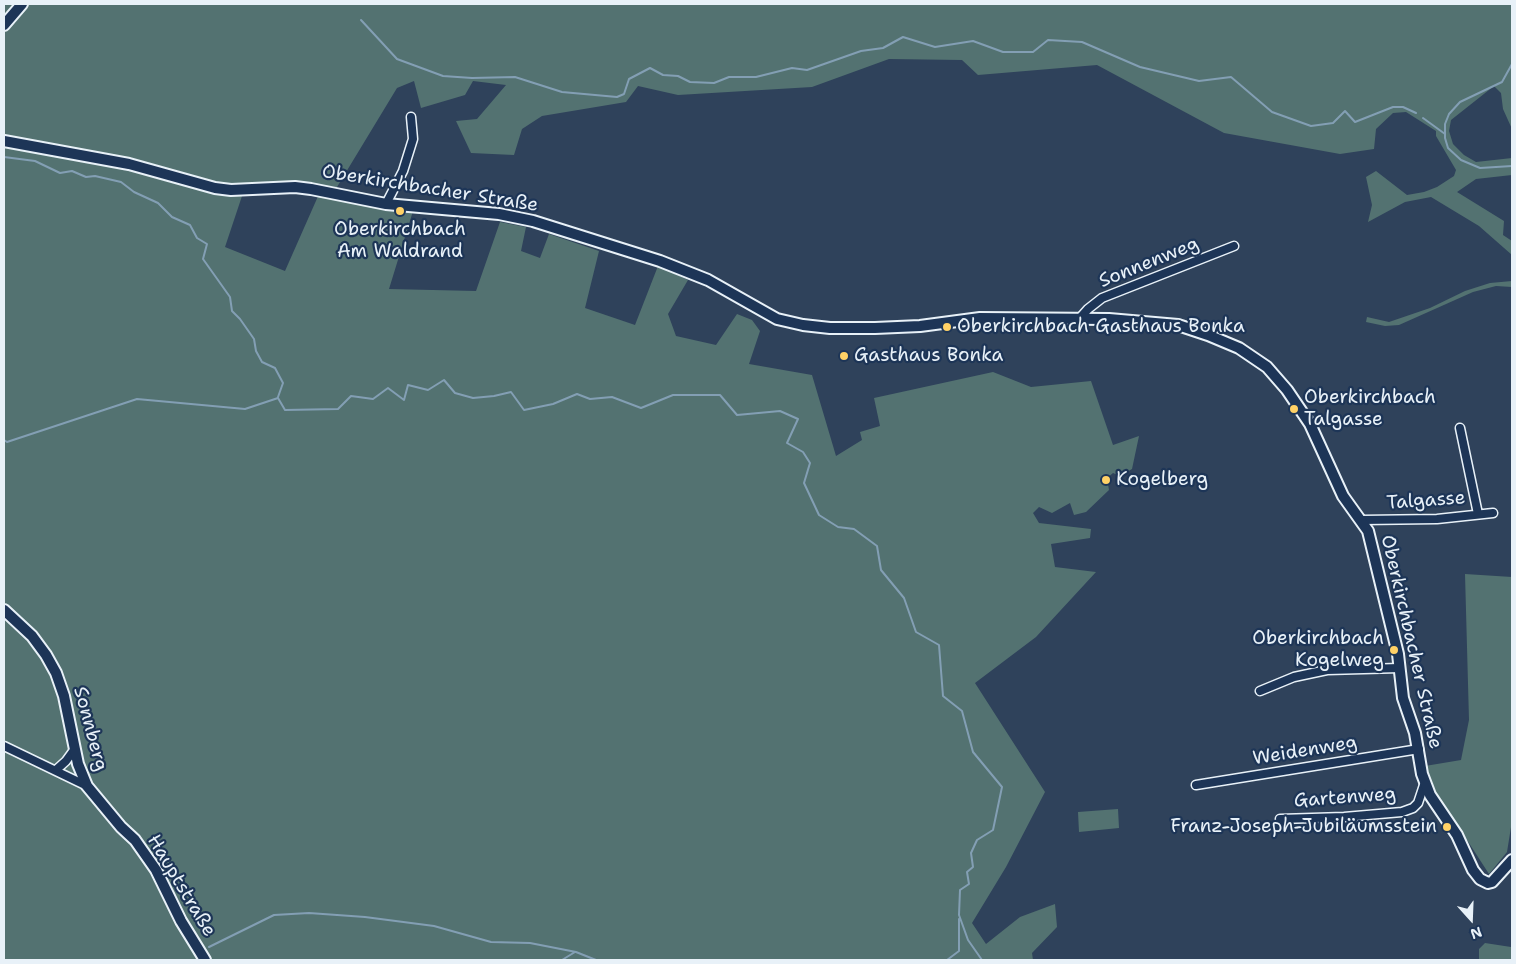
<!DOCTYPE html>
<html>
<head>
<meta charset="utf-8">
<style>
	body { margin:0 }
	#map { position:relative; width:1516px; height:964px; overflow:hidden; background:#2f425b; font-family:"Shantell Sans",sans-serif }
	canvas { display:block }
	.frame { position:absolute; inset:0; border:5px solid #e8f1f8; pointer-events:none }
	.north { position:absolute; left:1446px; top:894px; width:50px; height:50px; -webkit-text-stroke:4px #1d3557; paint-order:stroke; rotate:160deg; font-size:14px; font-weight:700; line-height:20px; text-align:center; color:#e8f1f8 }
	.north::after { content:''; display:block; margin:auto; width:18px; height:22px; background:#e8f1f8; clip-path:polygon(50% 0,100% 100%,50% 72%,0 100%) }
</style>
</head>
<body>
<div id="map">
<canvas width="1516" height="964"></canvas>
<div class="frame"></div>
<div class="north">N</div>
</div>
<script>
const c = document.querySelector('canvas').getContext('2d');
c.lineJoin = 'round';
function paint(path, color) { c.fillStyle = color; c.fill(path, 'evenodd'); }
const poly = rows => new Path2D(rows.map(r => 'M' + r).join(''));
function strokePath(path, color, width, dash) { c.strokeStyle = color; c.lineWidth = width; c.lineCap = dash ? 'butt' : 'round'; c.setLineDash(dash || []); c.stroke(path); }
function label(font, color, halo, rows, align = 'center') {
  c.font = font + ' "Shantell Sans",sans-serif'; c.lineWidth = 4.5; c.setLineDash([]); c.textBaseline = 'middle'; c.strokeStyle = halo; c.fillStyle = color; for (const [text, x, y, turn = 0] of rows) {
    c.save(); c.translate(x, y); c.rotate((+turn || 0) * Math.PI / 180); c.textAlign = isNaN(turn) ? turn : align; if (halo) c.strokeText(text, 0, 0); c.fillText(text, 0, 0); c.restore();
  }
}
paint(poly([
	[4,4,1512,4,1512,129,1503,109,1501,93,1494,86,1451,120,1449,131,1453,144,1464,155,1476,162,1512,158,1512,175,1476,179,1457,192,1504,221,1503,235,1512,241,1512,255,1479,226,1431,197,1405,202,1368,222,1372,205,1366,177,1376,171,1407,195,1424,192,1437,187,1454,176,1456,170,1436,136,1436,131,1406,112,1393,113,1376,129,1374,149,1340,154,1224,133,1097,65,978,75,962,60,889,59,812,87,678,95,638,86,626,102,542,116,522,129,514,155,471,153,456,121,477,119,506,85,473,81,465,95,421,108,414,81,397,88,337,187,293,184,242,196,225,247,285,271,319,194,381,208,413,211,389,289,476,291,500,222,526,227,521,251,540,258,549,234,599,251,585,308,635,325,658,266,688,280,668,314,676,336,716,345,737,314,752,320,760,331,749,364,812,375,836,456,862,440,860,432,880,426,874,398,993,372,1031,387,1091,381,1113,445,1139,436,1132,469,1120,476,1113,473,1107,478,1109,490,1086,512,1074,515,1070,503,1052,513,1039,507,1033,513,1039,523,1091,529,1090,538,1051,544,1055,567,1096,572,1036,637,975,683,1045,792,1006,867,972,923,986,944,1020,917,1055,904,1057,927,1032,953,1033,960,4,960],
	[1512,281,1512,287,1496,286,1473,292,1399,325,1385,326,1366,322,1367,317,1389,322,1430,308,1465,291,1490,283],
	[1465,574,1512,577,1512,821,1507,852,1489,874,1456,823,1436,798,1428,780,1425,766,1461,760,1469,720],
	[1118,809,1119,828,1079,832,1078,812],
	[1485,943,1511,947,1511,960,1479,960,1479,949]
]), '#537271');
strokePath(poly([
	[361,20,397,59,443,76,472,78,515,77,562,92,617,97,624,94,629,79,650,68,663,75,678,76,690,82,714,83,729,77,756,77,792,68,807,70,861,51,883,48,903,37,935,47,973,41,1003,52,1033,52,1048,40,1082,42,1140,67,1199,81,1231,77,1272,112,1311,126,1333,123,1345,111,1355,122,1393,107,1403,107,1416,113],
	[1512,64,1502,82,1460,102,1449,114,1445,124,1445,138,1448,148,1461,160,1480,168,1512,166],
	[1423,118,1445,134],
	[4,157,35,161,60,173,72,171,86,177,95,176,121,182,134,192,158,203,172,217,190,225,197,238,207,244,203,259,230,297,232,311,240,319,254,339,256,351,262,362,275,368,283,383,278,397],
	[4,440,7,442,137,399,245,409,278,398,285,410,338,409,351,396,373,399,388,388,404,400,408,385,428,390,444,380,455,393,473,398,494,396,511,392,524,410,553,404,577,394,590,399,612,397,641,408,673,395,720,395,737,415,780,411,798,419,787,443,803,452,810,463,804,483,819,515,838,527,854,529,877,546,881,570,904,598,916,632,939,645,943,696,962,711,973,752,1002,787,993,830,977,840,971,853,973,867,967,872,969,884,960,890,959,915,968,940,982,960],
	[209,947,274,915,309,913,365,917,434,926,491,942,530,943,576,952,596,960],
	[562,960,575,952],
	[947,960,959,951,959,919]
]), '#839fb4', 2);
const minor = poly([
	[386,204,403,171,413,139,411,117],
	[1080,318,1088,309,1102,298,1234,246],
	[1460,428,1478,514],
	[1362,520,1437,519,1493,513],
	[1260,691,1294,677,1327,670,1400,668],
	[4,746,87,786],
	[56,770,66,761,74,750],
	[1196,785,1419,749],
	[1280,819,1344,817,1402,812,1413,808,1418,803,1425,782]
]);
const tertiary = poly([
	[4,25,22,4],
	[4,141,129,164,215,188,231,190,295,187,311,189,386,204,499,214,533,221,660,261,708,280,777,319,803,325,830,328,875,328,920,326,980,318,1109,319,1178,325,1208,335,1239,348,1267,367,1287,390,1310,424,1343,496,1368,531,1398,654,1403,698,1415,733,1422,774,1430,795,1457,835,1473,870,1480,879,1488,883,1492,882,1512,860],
	[4,610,32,636,46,655,56,673,64,696,78,764,87,786,121,827,135,840,156,870,181,921,205,960]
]);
strokePath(minor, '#e8f1f8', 11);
strokePath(tertiary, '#e8f1f8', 14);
strokePath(minor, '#1d3557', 8);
strokePath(tertiary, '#1d3557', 10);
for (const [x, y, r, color] of [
	[400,211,5,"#ffd166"],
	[947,327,5,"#ffd166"],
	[844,356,5,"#ffd166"],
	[1294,409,5,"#ffd166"],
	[1106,480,5,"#ffd166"],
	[1394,650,5,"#ffd166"],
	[1447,827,5,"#ffd166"]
]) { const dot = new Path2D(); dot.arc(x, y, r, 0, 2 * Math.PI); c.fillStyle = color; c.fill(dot); strokePath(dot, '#1d3557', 2); }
label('19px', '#e8f1f8', '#1d3557', [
	["Oberkirchbacher Straße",430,189,9],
	["Sonnenweg",1149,263,-22],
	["Talgasse",1426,501,-4],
	["Oberkirchbacher Straße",1411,642,77],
	["Sonnberg",90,729,75],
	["Weidenweg",1305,751,-9],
	["Gartenweg",1345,798,-4],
	["Hauptstraße",181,886,59]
]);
label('19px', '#e8f1f8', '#1d3557', [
	["Oberkirchbach",400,230,"center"],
	["Am Waldrand",400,252,"center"],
	["Oberkirchbach Gasthaus Bonka",957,327],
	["Gasthaus Bonka",854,356],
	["Oberkirchbach",1304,398],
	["Talgasse",1304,420],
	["Kogelberg",1116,480],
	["Oberkirchbach",1384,639,"right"],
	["Kogelweg",1384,661,"right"],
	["Franz-Joseph-Jubiläumsstein",1437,827,"right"]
], 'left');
</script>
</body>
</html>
